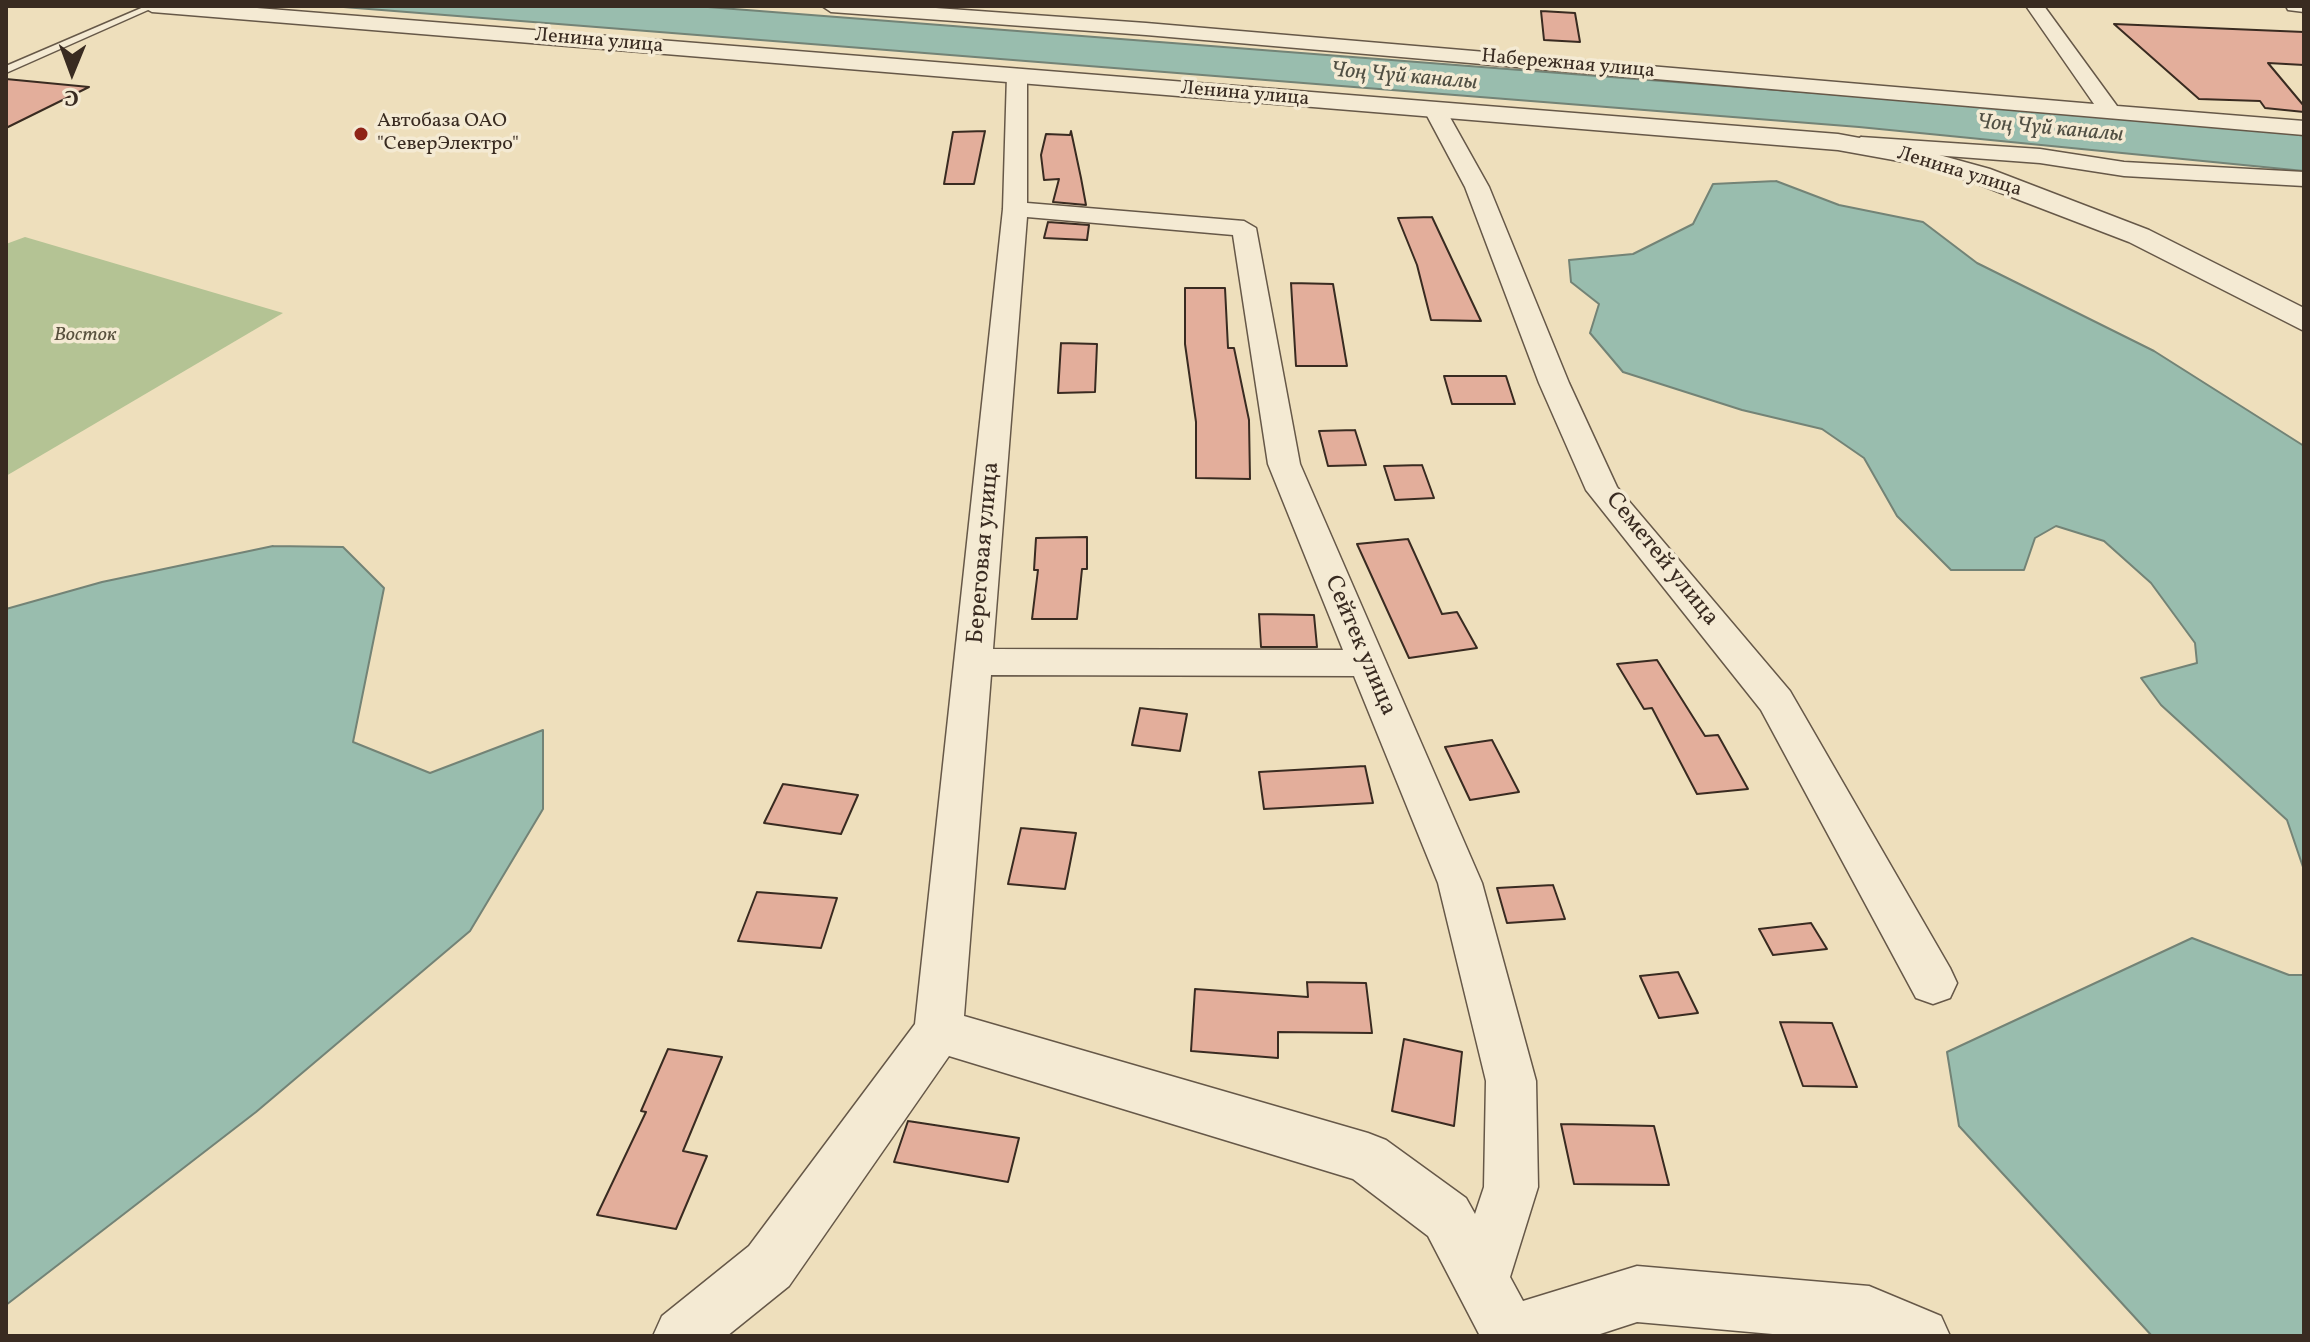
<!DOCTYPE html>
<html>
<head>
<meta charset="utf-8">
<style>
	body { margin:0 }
	#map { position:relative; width:2310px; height:1342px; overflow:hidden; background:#eedfbc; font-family:Vollkorn,serif }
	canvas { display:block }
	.frame { position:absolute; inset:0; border:8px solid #392b21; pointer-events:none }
	.north { position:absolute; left:32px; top:32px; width:80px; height:80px; -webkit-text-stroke:6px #f4ead3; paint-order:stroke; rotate:181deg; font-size:22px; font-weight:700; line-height:32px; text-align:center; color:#392b21 }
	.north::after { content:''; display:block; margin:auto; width:28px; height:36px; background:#392b21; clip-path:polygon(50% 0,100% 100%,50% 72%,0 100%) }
</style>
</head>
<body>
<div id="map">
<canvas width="2310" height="1342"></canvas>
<div class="frame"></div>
<div class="north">С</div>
</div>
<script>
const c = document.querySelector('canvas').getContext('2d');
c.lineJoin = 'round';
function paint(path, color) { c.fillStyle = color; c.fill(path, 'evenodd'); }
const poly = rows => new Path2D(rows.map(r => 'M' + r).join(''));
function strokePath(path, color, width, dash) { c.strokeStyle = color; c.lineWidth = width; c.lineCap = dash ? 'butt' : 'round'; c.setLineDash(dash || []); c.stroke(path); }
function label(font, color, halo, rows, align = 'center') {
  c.font = font + ' Vollkorn,serif'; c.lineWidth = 7; c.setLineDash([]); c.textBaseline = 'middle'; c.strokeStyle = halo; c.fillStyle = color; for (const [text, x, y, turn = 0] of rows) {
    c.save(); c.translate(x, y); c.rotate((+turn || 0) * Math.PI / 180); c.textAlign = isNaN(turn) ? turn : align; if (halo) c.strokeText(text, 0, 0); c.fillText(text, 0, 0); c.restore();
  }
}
paint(poly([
	[25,237,283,313,6,476,6,244]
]), '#b4c394');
const water = poly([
	[331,6,695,6,2062,112,2304,135,2304,171,1859,127,331,6],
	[1776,181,1839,205,1923,222,1977,263,2154,351,2304,446,2304,870,2287,820,2161,705,2141,678,2197,663,2195,643,2151,583,2104,541,2056,526,2035,538,2024,570,1951,570,1897,516,1864,458,1822,429,1742,410,1623,372,1590,333,1599,304,1571,282,1569,260,1633,254,1693,224,1713,184,1776,181],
	[273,546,343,547,384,588,353,742,430,773,543,730,543,809,470,931,256,1112,6,1305,6,609,102,582,273,546],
	[2192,938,2289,975,2304,975,2304,1336,2152,1336,1959,1126,1947,1052,2192,938]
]);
paint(water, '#99bdae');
strokePath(water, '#738376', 2);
const building = poly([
	[1541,11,1575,13,1580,42,1544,40,1541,11],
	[2114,24,2304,32,2304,65,2268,63,2304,106,2304,112,2265,108,2260,101,2199,99,2114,24],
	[6,79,89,87,6,128,6,79],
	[985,131,974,184,944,184,953,132,985,131],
	[1071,131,1081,178,1086,205,1053,202,1059,179,1044,180,1041,155,1046,134,1070,135,1071,131],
	[1432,217,1481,321,1431,320,1417,265,1398,218,1432,217],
	[1048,222,1089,225,1087,240,1044,238,1048,222],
	[1291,283,1333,284,1347,366,1296,366,1291,283],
	[1185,288,1225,288,1228,348,1234,348,1249,420,1250,479,1196,478,1196,422,1185,344,1185,288],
	[1061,343,1097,344,1095,392,1058,393,1061,343],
	[1444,376,1506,376,1515,404,1452,404,1444,376],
	[1355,430,1366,465,1328,466,1319,431,1355,430],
	[1422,465,1434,498,1395,500,1384,466,1422,465],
	[1087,537,1087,569,1082,569,1077,619,1032,619,1038,570,1034,570,1036,538,1087,537],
	[1408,539,1442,614,1457,612,1477,648,1409,658,1357,544,1408,539],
	[1259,614,1314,615,1317,647,1261,647,1259,614],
	[1657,660,1705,736,1718,735,1748,789,1697,794,1652,708,1644,709,1617,664,1657,660],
	[1140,708,1187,714,1180,751,1132,745,1140,708],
	[1492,740,1519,792,1470,800,1445,747,1492,740],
	[1365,766,1373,803,1264,809,1259,772,1365,766],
	[783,784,858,795,841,834,764,823,783,784],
	[1021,828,1076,833,1065,889,1008,884,1021,828],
	[1553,885,1565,919,1507,923,1497,888,1553,885],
	[757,892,837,898,821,948,738,941,757,892],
	[1811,923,1827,949,1773,955,1759,929,1811,923],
	[1678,972,1698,1013,1659,1018,1640,976,1678,972],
	[1307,982,1366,983,1372,1033,1278,1032,1278,1058,1191,1051,1195,989,1308,997,1307,982],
	[1780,1022,1832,1023,1857,1087,1803,1086,1780,1022],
	[1404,1039,1462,1052,1454,1126,1392,1111,1404,1039],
	[668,1049,722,1057,683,1151,707,1156,676,1229,597,1215,646,1112,641,1111,668,1049],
	[908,1121,1019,1138,1008,1182,894,1162,908,1121],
	[1561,1124,1654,1126,1669,1185,1574,1184,1561,1124]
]);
paint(building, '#e3ae9b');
strokePath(building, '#392b21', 2);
const service = poly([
	[146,6,157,6,6,73,6,66,146,6]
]);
const minor = poly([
	[822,6,908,6,1146,23,2094,104,2026,6,2044,6,2117,106,2304,121,2304,135,1146,35,831,12,822,6],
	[2286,6,2304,6,2304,12,2288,10,2286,6],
	[1017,69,1027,75,1027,203,1244,221,1256,228,1300,464,1482,883,1536,1081,1538,1187,1510,1277,1523,1301,1637,1266,1869,1286,1941,1316,1950,1336,1795,1336,1637,1322,1594,1336,1480,1336,1428,1236,1353,1179,949,1056,789,1286,727,1336,653,1336,662,1316,749,1246,915,1024,1003,209,1007,75,1017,69],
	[1027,217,1233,235,1268,464,1343,650,993,649,1027,217],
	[991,675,1354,676,1438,883,1486,1081,1484,1187,1475,1214,1466,1198,1386,1140,1368,1133,964,1016,991,675],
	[1436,106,1447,112,1489,187,1569,383,1617,487,1790,691,1950,968,1957,983,1950,998,1933,1004,1916,998,1761,710,1586,490,1539,383,1465,187,1425,112,1436,106],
	[1861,137,2040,149,2124,162,2304,172,2304,186,2124,176,2040,163,1853,149,1850,144,1861,137]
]);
const tertiary = poly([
	[141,6,232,6,1838,134,1914,148,1990,169,2149,230,2304,308,2304,331,2129,242,1970,181,1910,163,1838,150,152,12,141,6]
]);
strokePath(service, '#665848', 3);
strokePath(minor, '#665848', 3);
strokePath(tertiary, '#665848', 3);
paint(service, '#f4ead3');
paint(minor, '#f4ead3');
paint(tertiary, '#f4ead3');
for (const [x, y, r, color] of [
	[361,134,8,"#8f2418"]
]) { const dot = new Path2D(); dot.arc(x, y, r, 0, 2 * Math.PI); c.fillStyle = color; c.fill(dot); strokePath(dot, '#f4ead3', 3); }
label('20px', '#392b21', '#f4ead3', [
	["Ленина улица",599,42,5],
	["Набережная улица",1568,65,5],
	["Ленина улица",1245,95,5],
	["Ленина улица",1959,173,17]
]);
label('20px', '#392b21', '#f4ead3', [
	["Автобаза ОАО",377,122],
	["\"СеверЭлектро\"",377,145]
], 'left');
label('italic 20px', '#58513e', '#f4ead3', [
	["Восток",85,336]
]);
label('italic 22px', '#515044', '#f4ead3', [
	["Чоң Чүй каналы",1404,78,5],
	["Чоң Чүй каналы",2050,130,5]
]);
label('24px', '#392b21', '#f4ead3', [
	["Береговая улица",985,553,-85],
	["Семетей улица",1661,560,51],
	["Сейтек улица",1359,646,67]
]);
</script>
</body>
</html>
